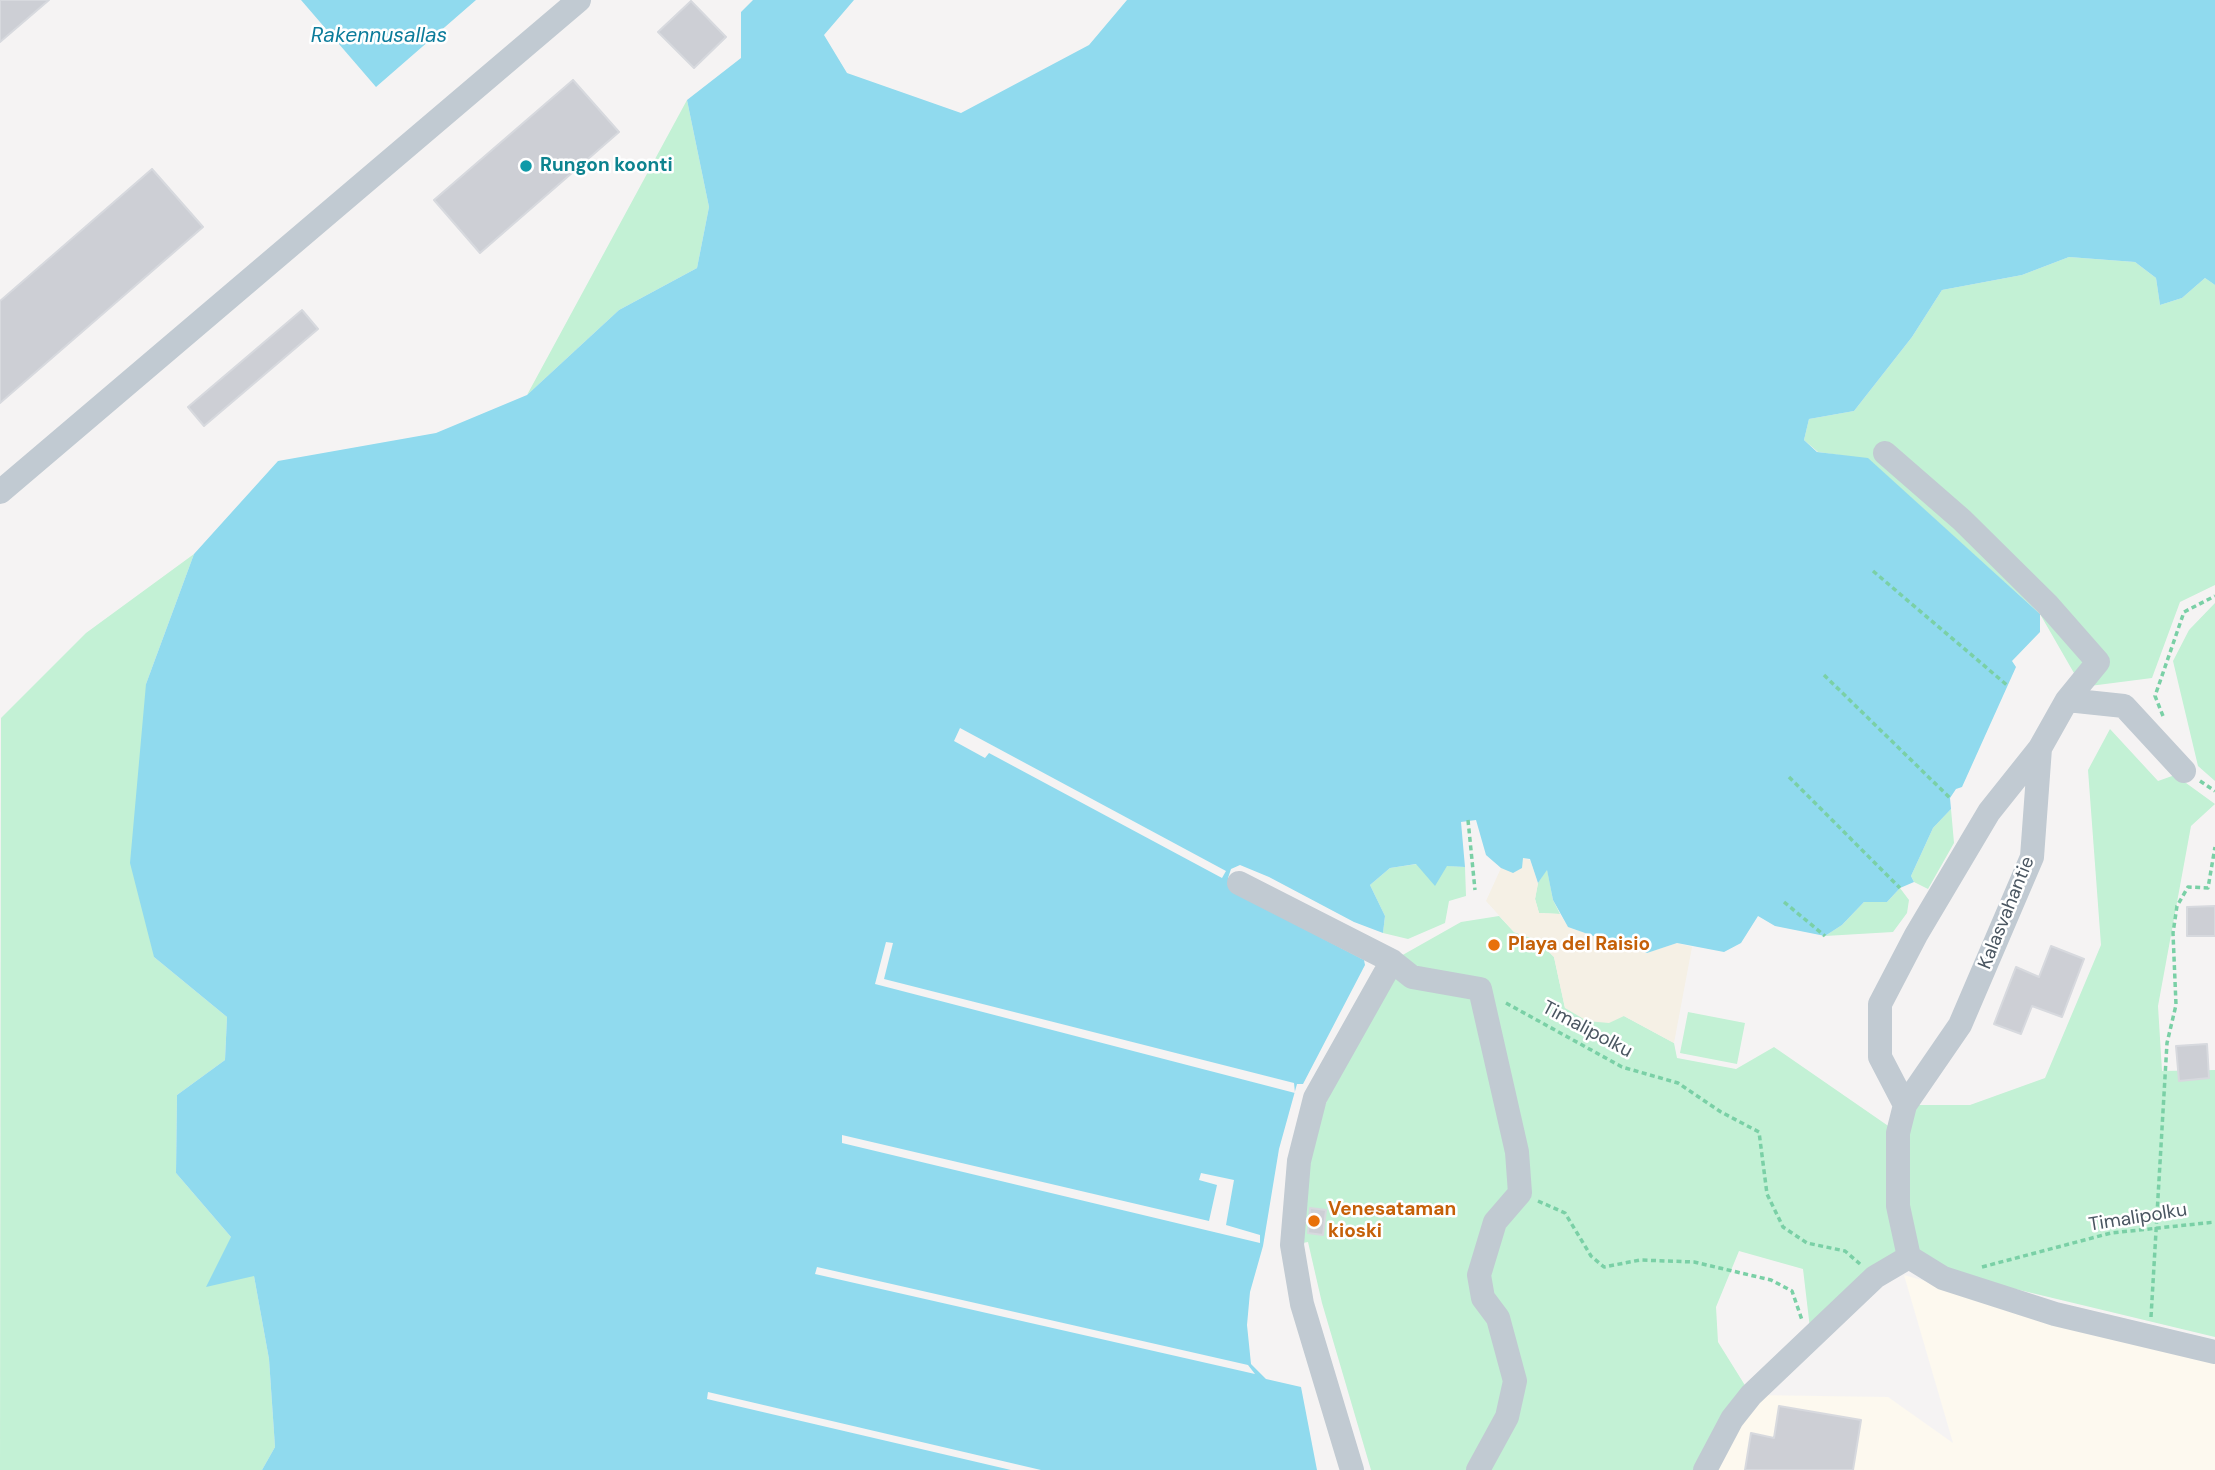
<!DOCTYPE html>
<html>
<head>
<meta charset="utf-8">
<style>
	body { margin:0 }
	canvas { display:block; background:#f5f3f3 }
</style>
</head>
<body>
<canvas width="2215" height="1470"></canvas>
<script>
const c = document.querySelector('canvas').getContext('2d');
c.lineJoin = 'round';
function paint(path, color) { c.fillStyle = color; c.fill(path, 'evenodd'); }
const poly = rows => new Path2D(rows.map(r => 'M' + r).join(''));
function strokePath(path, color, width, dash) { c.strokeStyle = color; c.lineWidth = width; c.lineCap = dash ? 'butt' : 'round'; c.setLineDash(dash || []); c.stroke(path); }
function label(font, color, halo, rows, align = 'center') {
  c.font = font + ' "DM Sans",sans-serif'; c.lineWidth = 5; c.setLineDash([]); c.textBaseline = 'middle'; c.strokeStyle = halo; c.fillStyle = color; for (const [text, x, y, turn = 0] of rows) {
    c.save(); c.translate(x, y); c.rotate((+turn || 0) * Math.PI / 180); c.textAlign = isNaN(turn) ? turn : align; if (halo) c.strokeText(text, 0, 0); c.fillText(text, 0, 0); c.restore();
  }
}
paint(poly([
	[1904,1275,2215,1362,2215,1470,1705,1470,1751,1395,1888,1397,1953,1443]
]), '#fdf9ef');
paint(poly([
	[687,100,709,207,697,268,619,310,527,395],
	[2069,257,2135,262,2156,278,2160,305,2182,298,2205,278,2215,285,2215,585,2180,602,2152,678,2082,687,2040,614,1868,459,1818,452,1804,440,1809,419,1854,411,1912,337,1942,290,2022,275],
	[194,554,146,684,154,957,227,1017,225,1060,177,1095,176,1173,231,1237,254,1276,269,1359,275,1447,262,1470,0,1470,1,718,86,633],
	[2215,603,2215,781,2198,766,2173,661,2189,630],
	[2110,729,2158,781,2175,775,2215,804,2191,826,2158,1006,2162,1071,2215,1070,2215,1337,1982,1281,1909,1257,1811,1337,1803,1269,1739,1251,1716,1307,1718,1342,1751,1395,1705,1470,1371,1470,1322,1303,1308,1242,1292,1245,1299,1161,1392,961,1461,922,1499,916,1514,932,1537,940,1554,957,1565,1008,1624,1016,1674,1043,1677,1058,1736,1069,1774,1047,1897,1132,1905,1105,1970,1105,2045,1078,2101,945,2088,770],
	[1951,809,1954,843,1928,889,1914,882,1911,876,1933,828],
	[1417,864,1465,867,1466,896,1449,901,1445,923,1408,939,1383,933,1385,916,1370,885,1390,868],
	[1547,869,1553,900,1560,914,1539,913,1535,899,1538,883],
	[1900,888,1909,900,1907,913,1893,932,1825,936,1842,925,1864,902,1887,902],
	[1688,1012,1745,1023,1737,1064,1680,1053]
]), '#c3f1d5');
paint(poly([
	[1523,858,1530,860,1538,883,1535,899,1539,913,1560,914,1568,927,1605,940,1625,943,1647,953,1677,943,1692,947,1674,1043,1624,1016,1609,1023,1587,1021,1565,1008,1554,957,1537,940,1514,932,1486,901,1501,868,1513,872]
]), '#f5f0e5');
paint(poly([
	[301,0,476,0,376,87],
	[753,0,854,0,824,35,847,73,961,113,1089,45,1127,0,2215,0,2215,285,2205,278,2182,298,2160,305,2156,278,2135,262,2069,257,2022,275,1942,290,1912,337,1854,411,1809,419,1804,440,1817,452,1868,458,2040,614,2040,632,2012,661,2016,667,1962,787,1956,789,1950,798,1951,809,1933,828,1911,876,1914,882,1900,888,1887,902,1864,902,1842,925,1825,936,1775,926,1758,916,1741,943,1724,952,1677,943,1647,953,1625,943,1605,940,1568,927,1553,900,1547,870,1538,883,1530,859,1523,858,1522,868,1513,873,1501,868,1486,855,1476,820,1461,822,1465,867,1447,866,1435,886,1416,864,1390,868,1370,885,1385,916,1383,933,1354,922,1269,877,1240,865,1231,869,1228,878,1231,891,1364,960,1365,965,1303,1084,1297,1084,1279,1149,1263,1246,1250,1292,1247,1325,1251,1364,1266,1379,1301,1387,1317,1470,262,1470,275,1447,269,1359,254,1276,206,1287,231,1237,176,1173,177,1095,225,1060,227,1017,154,957,130,863,146,684,194,554,278,461,436,433,527,395,619,310,697,268,709,207,687,100,741,58,741,12]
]), '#90daee');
paint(poly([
	[960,728,1226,871,1222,878,989,753,985,758,954,741],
	[886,942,893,943,884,979,1294,1083,1295,1093,875,984],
	[842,1135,1209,1221,1217,1185,1199,1180,1201,1173,1234,1180,1226,1225,1260,1235,1260,1243,842,1143],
	[817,1267,1248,1365,1255,1374,815,1274],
	[708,1392,1041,1470,1011,1470,707,1399]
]), '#f5f3f3');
const building = poly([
	[0,0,49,0,0,42,0,0],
	[691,1,726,37,694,68,658,32,691,1],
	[573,80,619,132,480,253,434,200,573,80],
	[152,169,203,227,0,403,0,301,152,169],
	[302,310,318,329,204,426,188,407,302,310],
	[2215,906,2215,936,2187,936,2187,907,2215,906],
	[2051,946,2084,959,2062,1017,2032,1006,2021,1034,1994,1024,2016,967,2039,977,2051,946],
	[2207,1044,2209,1078,2179,1081,2176,1046,2207,1044],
	[1310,1208,1326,1210,1323,1235,1308,1233,1310,1208],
	[1779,1406,1861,1420,1853,1470,1745,1470,1751,1433,1774,1438,1779,1406]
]);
paint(building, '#cdcfd5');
strokePath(building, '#d7d9de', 2);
strokePath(poly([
	[1873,571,2008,686],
	[1824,675,1950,798],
	[2163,716,2155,696,2184,612,2215,596],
	[1789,777,1900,888],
	[2200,781,2215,791],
	[1468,820,1475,890],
	[1784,902,1825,936],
	[1506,1003,1622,1067,1678,1083,1721,1112,1759,1132,1767,1194,1783,1227,1807,1243,1845,1251,1860,1264],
	[1538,1201,1565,1213,1591,1256,1604,1267,1640,1260,1694,1262,1771,1280,1792,1291,1802,1320],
	[1982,1267,2111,1233,2215,1222],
	[2151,1317,2167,1043,2176,1005,2173,933,2177,906,2188,887,2208,888,2215,847]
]), '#7ad0a6', 3.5, [5, 3.5]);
strokePath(poly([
	[1885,453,1962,520,2047,604,2098,662,2067,700],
	[0,492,579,0],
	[2184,771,2124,706,2067,700,2040,748,2032,857,1960,1025,1905,1105,1898,1133,1898,1206,1909,1257,1943,1278,2055,1314,2215,1352],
	[1239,883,1392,961,1412,977,1480,989,1517,1152,1520,1193,1495,1222,1479,1275,1483,1298,1498,1318,1515,1381,1507,1417,1478,1470],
	[1905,1105,1880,1057,1880,1004,1916,935,1989,812,2040,748],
	[1352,1470,1302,1304,1292,1245,1299,1161,1315,1098,1392,961],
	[1705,1470,1732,1419,1751,1395,1875,1277,1909,1257]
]), '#c1cad2', 24);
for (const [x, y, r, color] of [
	[526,166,7,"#0f9aa8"],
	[1494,945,7,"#e8710a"],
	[1314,1221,7,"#e8710a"]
]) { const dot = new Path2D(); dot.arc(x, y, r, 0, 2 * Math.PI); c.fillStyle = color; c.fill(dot); strokePath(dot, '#fff', 2.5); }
label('bold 19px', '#0d838f', '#fff', [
	["Rungon koonti",540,166]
], 'left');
label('19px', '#4a5661', '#fff', [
	["Kalasvahantie",2007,913,-68],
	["Timalipolku",1587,1030,28],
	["Timalipolku",2138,1218,-9]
]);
label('bold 19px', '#c56008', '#fff', [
	["Playa del Raisio",1508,945],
	["Venesataman",1328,1210],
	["kioski",1328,1232]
], 'left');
label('italic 21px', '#0c7c9b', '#fff', [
	["Rakennusallas",379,36]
]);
</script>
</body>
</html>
